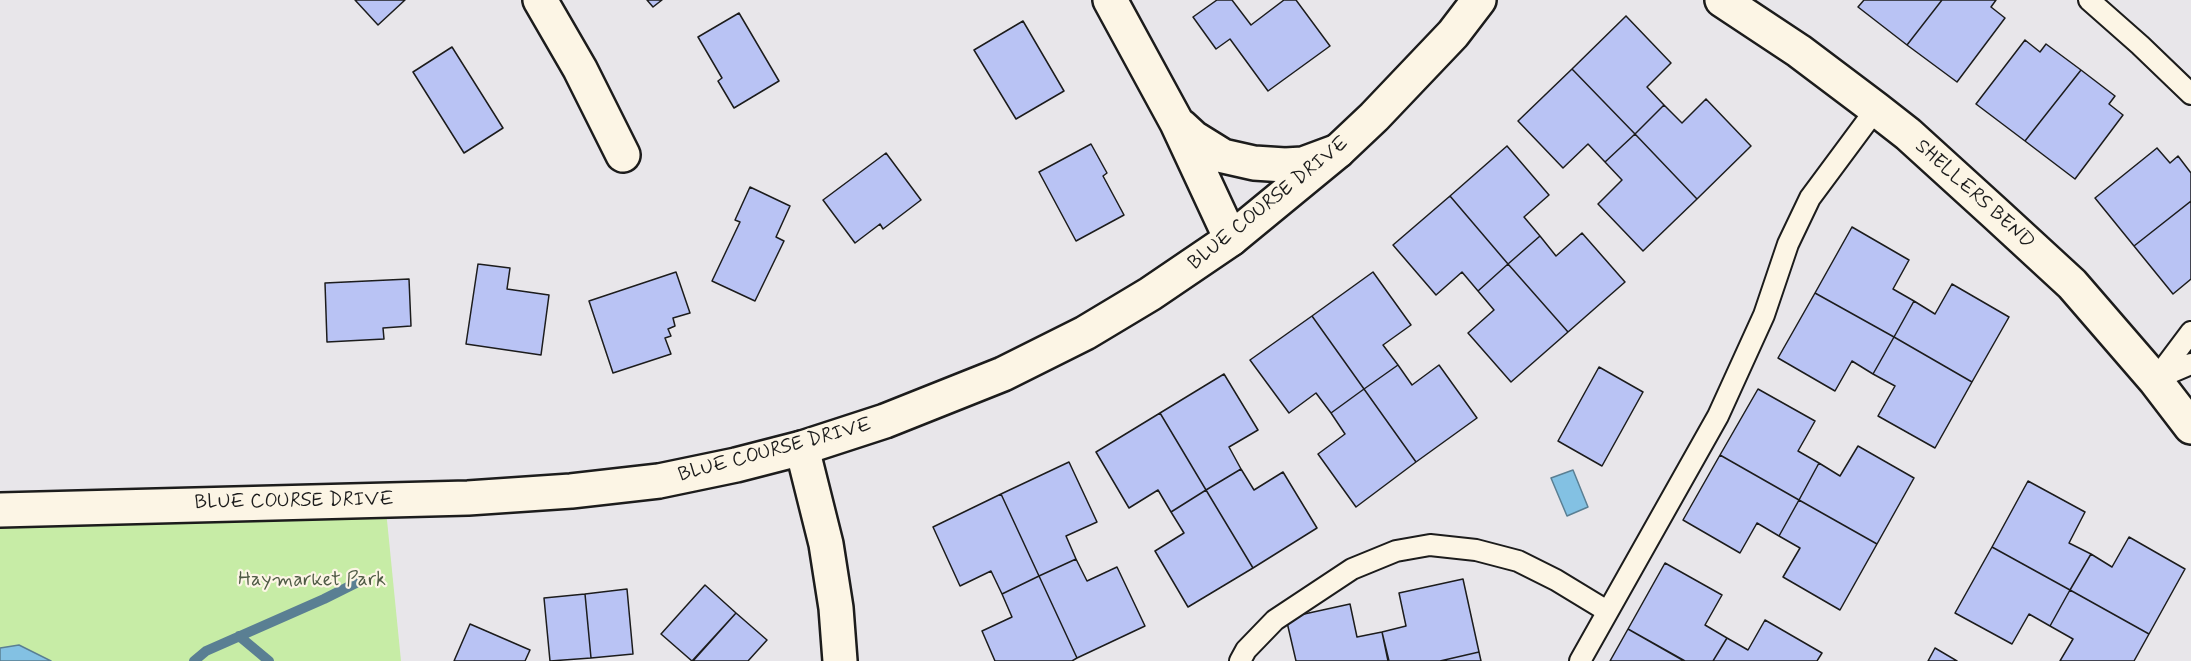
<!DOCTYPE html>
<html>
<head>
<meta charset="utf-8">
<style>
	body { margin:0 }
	canvas { display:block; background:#e8e6ea }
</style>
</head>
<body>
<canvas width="2191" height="661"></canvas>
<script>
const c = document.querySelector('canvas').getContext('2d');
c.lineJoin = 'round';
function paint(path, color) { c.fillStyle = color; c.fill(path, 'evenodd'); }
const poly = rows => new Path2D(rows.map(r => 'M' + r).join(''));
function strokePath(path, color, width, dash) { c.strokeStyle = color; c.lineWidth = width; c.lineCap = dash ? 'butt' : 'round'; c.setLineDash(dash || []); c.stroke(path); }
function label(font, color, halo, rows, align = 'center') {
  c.font = font + ' Mynerve,sans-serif'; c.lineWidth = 4.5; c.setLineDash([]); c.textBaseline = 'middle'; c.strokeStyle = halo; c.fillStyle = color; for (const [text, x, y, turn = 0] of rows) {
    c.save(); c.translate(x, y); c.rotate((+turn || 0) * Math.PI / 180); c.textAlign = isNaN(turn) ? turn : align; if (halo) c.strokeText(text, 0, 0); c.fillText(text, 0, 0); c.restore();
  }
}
paint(poly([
	[385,500,401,661,0,661,0,510]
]), '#c7eca6');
const water = poly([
	[1573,470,1588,507,1567,516,1551,478,1573,470],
	[19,645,51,661,0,661,0,648,19,645]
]);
paint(water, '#83c1e3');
strokePath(water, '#5a7f93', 1.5);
strokePath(poly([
	[239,636,269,661],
	[194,661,206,651,324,599,358,582]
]), '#5a7f93', 10);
const building = poly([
	[355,0,405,0,378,25,355,0],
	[647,0,662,0,653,7,647,0],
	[1217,0,1232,0,1251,25,1284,0,1296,0,1330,46,1268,91,1230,39,1216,49,1193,17,1217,0],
	[1864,0,1942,0,1907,45,1858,7,1864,0],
	[1942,0,1996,0,1991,7,2005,18,1957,82,1907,45,1942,0],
	[739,13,779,81,734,108,718,81,722,78,698,37,739,13],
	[1626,16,1671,63,1647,87,1664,105,1635,134,1572,69,1626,16],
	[1023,21,1064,91,1016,119,974,50,1023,21],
	[2025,40,2040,52,2046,44,2081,70,2025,141,1976,104,2025,40],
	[452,47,503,128,464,153,413,72,452,47],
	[1572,69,1635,134,1605,162,1588,144,1563,168,1518,121,1572,69],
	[2081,70,2115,96,2109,104,2123,115,2075,179,2025,141,2081,70],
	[1706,99,1751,146,1697,199,1635,134,1664,105,1682,123,1706,99],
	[1635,134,1697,199,1643,251,1598,204,1622,180,1605,162,1635,134],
	[1091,144,1107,173,1103,176,1124,215,1076,241,1039,172,1091,144],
	[1507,146,1549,195,1524,217,1540,236,1508,264,1450,196,1507,146],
	[2157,148,2170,163,2178,156,2191,173,2191,201,2134,246,2095,198,2157,148],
	[886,153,921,200,883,229,880,224,855,243,823,200,886,153],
	[750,187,790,206,776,237,784,241,755,301,712,281,740,222,735,220,750,187],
	[1450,196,1508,264,1478,291,1462,272,1436,295,1393,245,1450,196],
	[2191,201,2191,279,2173,294,2134,246,2191,201],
	[1852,227,1909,260,1893,289,1914,301,1894,337,1815,293,1852,227],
	[1582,233,1625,282,1568,332,1508,264,1540,236,1556,256,1582,233],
	[478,264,510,268,507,289,549,295,541,355,466,344,478,264],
	[1508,264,1568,332,1511,382,1468,333,1494,310,1478,291,1508,264],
	[676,272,690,313,673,318,675,326,668,329,671,336,665,338,671,354,613,373,589,301,676,272],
	[1373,272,1411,325,1383,345,1398,365,1364,389,1312,316,1373,272],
	[409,279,411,326,383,328,384,339,327,342,325,283,409,279],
	[1952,284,2009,317,1972,382,1894,337,1914,301,1935,314,1952,284],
	[1815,293,1894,337,1873,374,1852,361,1835,391,1778,358,1815,293],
	[1312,316,1364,389,1331,413,1316,393,1289,413,1250,360,1312,316],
	[1894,337,1972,382,1935,448,1878,416,1895,386,1873,374,1894,337],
	[1398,365,1412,385,1439,365,1477,418,1416,462,1364,389,1398,365],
	[1599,367,1643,392,1602,466,1558,441,1599,367],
	[1224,374,1258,430,1229,447,1241,469,1206,490,1160,413,1224,374],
	[1364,389,1416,462,1356,507,1318,454,1345,434,1331,413,1364,389],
	[1758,389,1815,421,1798,451,1819,463,1799,500,1720,455,1758,389],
	[1160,413,1206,490,1171,512,1158,490,1129,508,1096,452,1160,413],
	[1858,446,1914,478,1877,544,1799,500,1819,463,1840,476,1858,446],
	[1720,455,1799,500,1779,536,1757,523,1740,553,1683,520,1720,455],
	[1069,462,1097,522,1066,536,1076,559,1039,576,1001,494,1069,462],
	[1241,469,1254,490,1283,472,1317,528,1253,568,1206,490,1241,469],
	[2028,481,2085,512,2069,543,2091,554,2070,590,1992,547,2028,481],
	[1206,490,1253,568,1188,607,1155,551,1184,533,1171,512,1206,490],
	[1001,494,1039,576,1002,594,991,571,960,586,933,527,1001,494],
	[1799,500,1877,544,1840,610,1783,577,1800,548,1779,536,1799,500],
	[2129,537,2185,569,2149,634,2070,590,2091,554,2112,567,2129,537],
	[1992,547,2070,590,2050,626,2029,614,2012,644,1955,613,1992,547],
	[1076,559,1087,581,1117,567,1145,626,1077,658,1039,576,1076,559],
	[1665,563,1722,595,1705,625,1727,638,1713,661,1685,661,1628,629,1665,563],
	[1039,576,1077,658,1072,661,995,661,982,631,1012,617,1002,594,1039,576],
	[1463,579,1479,652,1440,661,1389,661,1382,632,1406,626,1399,593,1463,579],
	[705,585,736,613,692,661,661,634,705,585],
	[627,589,633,654,591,658,585,594,627,589],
	[2070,590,2149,634,2134,661,2060,661,2073,639,2050,626,2070,590],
	[585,594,591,658,550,661,544,598,585,594],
	[1350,604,1357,637,1382,632,1388,661,1296,661,1286,618,1350,604],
	[736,613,767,640,748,661,693,661,736,613],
	[1765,620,1822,653,1817,661,1713,661,1727,638,1748,650,1765,620],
	[470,624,530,650,525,661,454,661,470,624],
	[1628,629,1684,661,1610,661,1628,629],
	[1935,648,1957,661,1928,661,1935,648],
	[1479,652,1481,661,1440,661,1479,652]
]);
paint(building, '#b9c3f4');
strokePath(building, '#1c1c1c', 1.5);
const service = poly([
	[2089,0,2140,45,2191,94],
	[2158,378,2191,364],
	[2155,380,2191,332],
	[1240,661,1246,650,1275,620,1352,569,1396,551,1430,545,1476,550,1518,561,1556,580,1607,611],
	[1580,661,1718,416,1764,315,1788,244,1810,198,1876,109]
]);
const minor = poly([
	[540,0,580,69,623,155],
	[1110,0,1177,123,1231,239],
	[1722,0,1799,51,1876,109,1908,134,1996,214,2072,284,2155,380,2191,427],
	[1181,126,1194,138,1223,156,1254,163,1285,165,1303,164,1338,151]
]);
const tertiary = poly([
	[802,448,826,544,836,608,840,661]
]);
const secondary = poly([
	[0,510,468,498,571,491,659,481,736,465,802,448,885,421,1003,374,1085,333,1150,294,1231,239,1338,151,1374,117,1453,34,1479,0]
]);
strokePath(service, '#1c1c1c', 24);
strokePath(minor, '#1c1c1c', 38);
strokePath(tertiary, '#1c1c1c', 38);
strokePath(secondary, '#1c1c1c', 38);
strokePath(service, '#fcf5e5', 20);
strokePath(minor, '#fcf5e5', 33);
strokePath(tertiary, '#fcf5e5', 33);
strokePath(secondary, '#fcf5e5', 33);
label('20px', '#1c1c1c', '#fcf5e5', [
	["SHELLERS BEND",1974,195,42],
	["BLUE COURSE DRIVE",1269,204,-39],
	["BLUE COURSE DRIVE",775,451,-15],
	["BLUE COURSE DRIVE",294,502,-1]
]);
label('20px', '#4f5a45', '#fcf5e5', [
	["Haymarket Park",312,581]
]);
</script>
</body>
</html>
